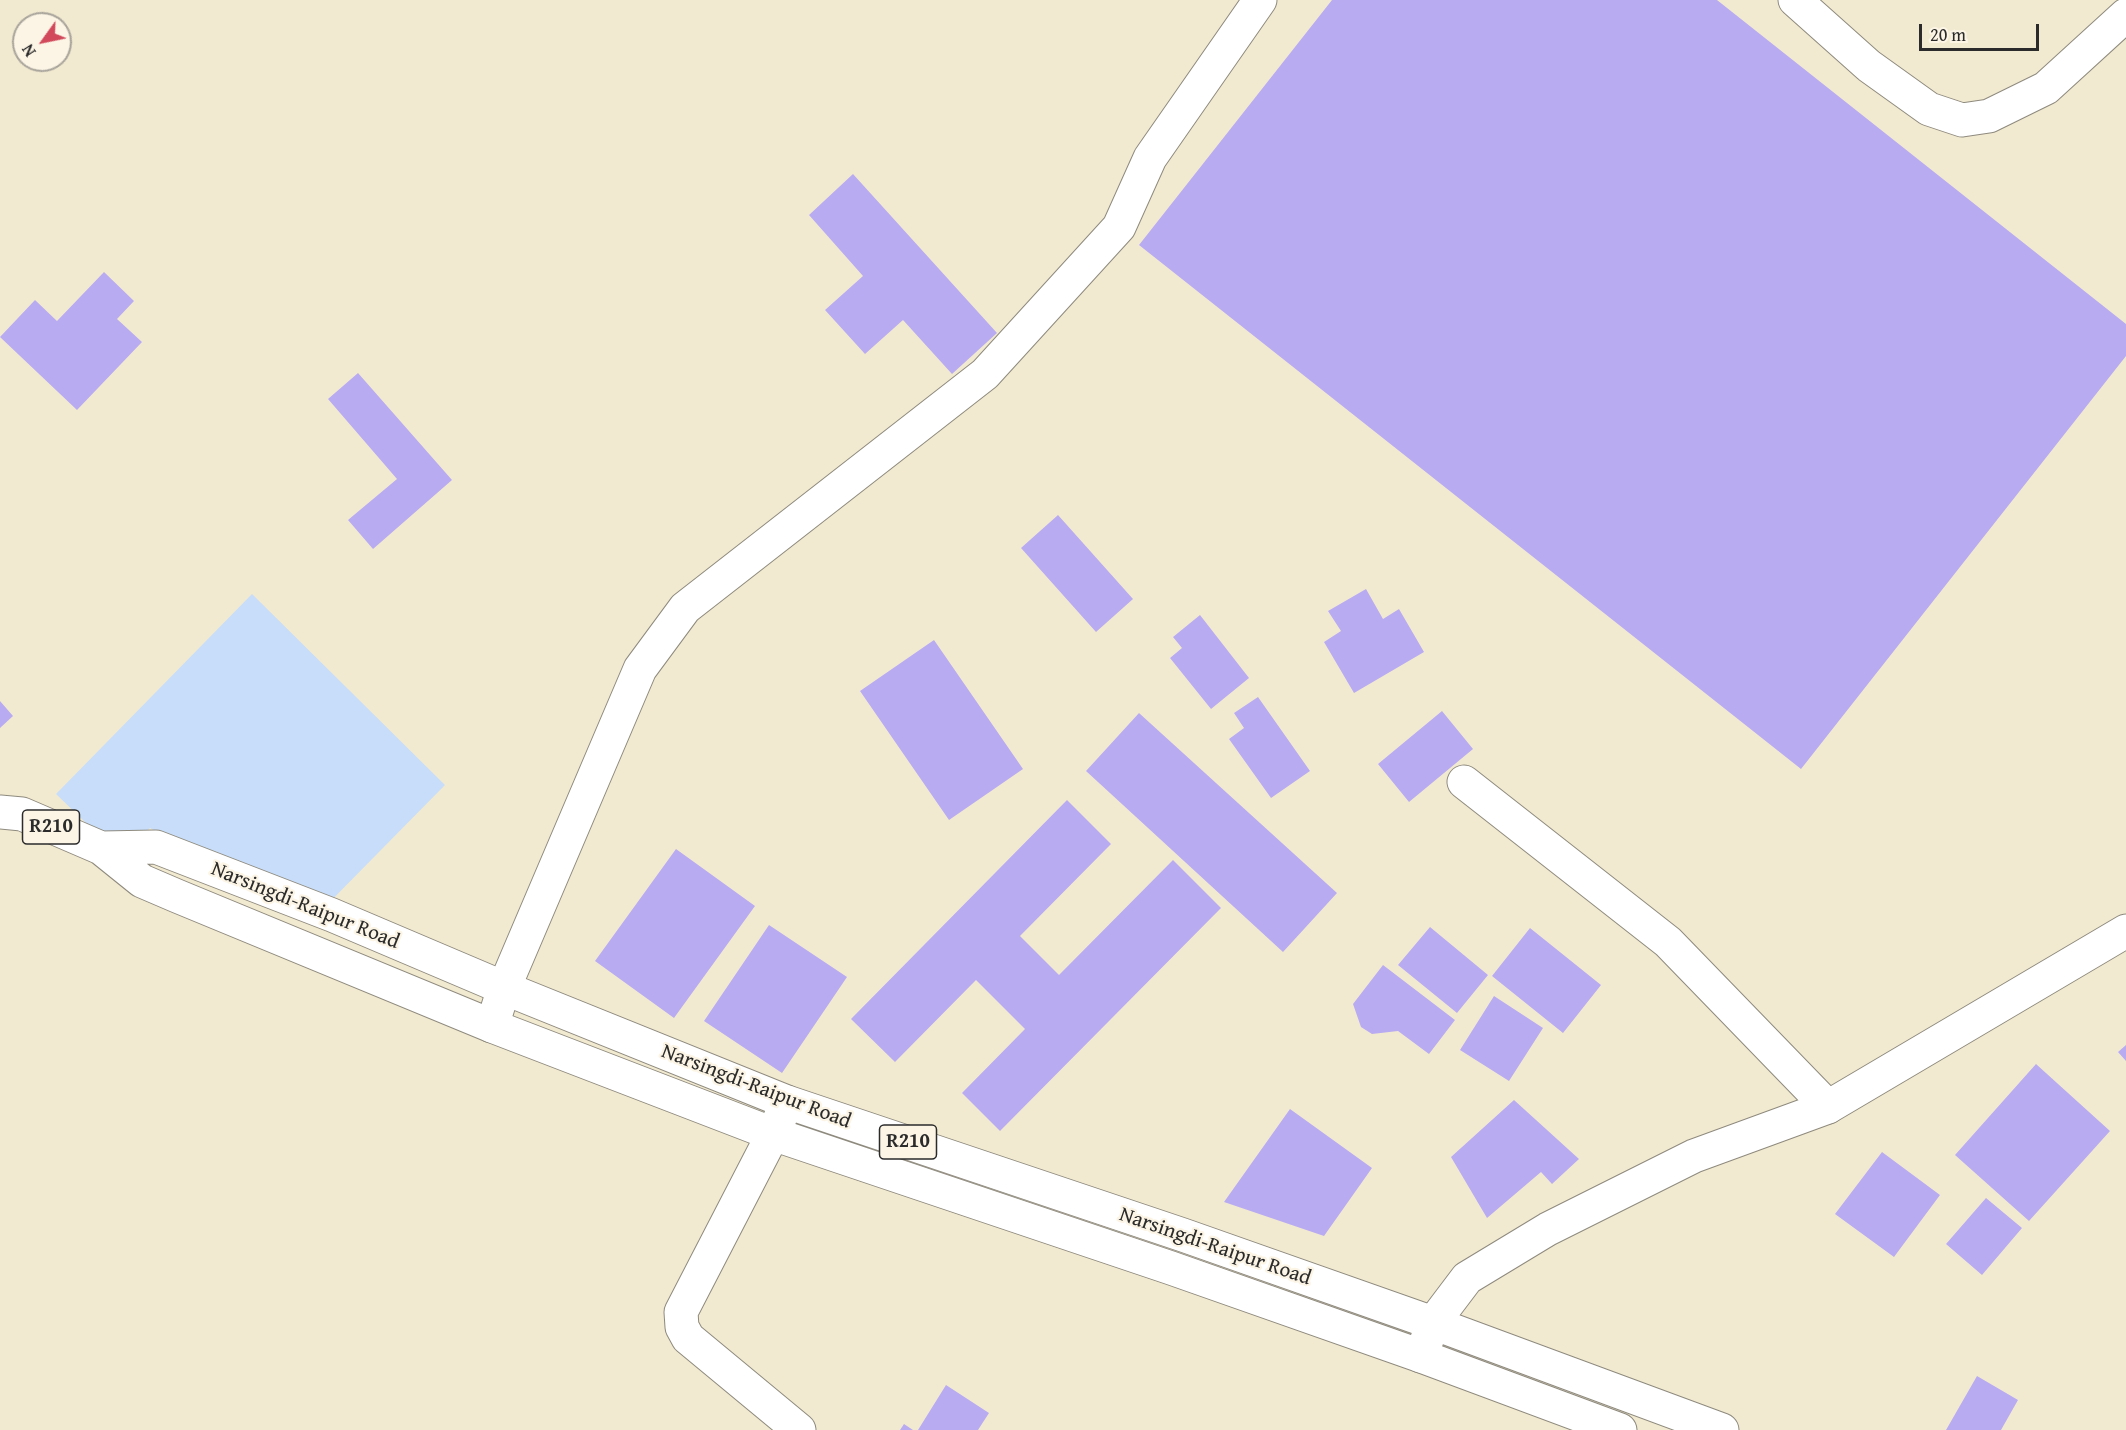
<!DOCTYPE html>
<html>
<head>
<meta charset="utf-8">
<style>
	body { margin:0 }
	#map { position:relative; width:2126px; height:1430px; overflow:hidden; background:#f2ead0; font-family:"Gentium Book Plus",serif }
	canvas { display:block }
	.north { position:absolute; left:12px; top:12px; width:60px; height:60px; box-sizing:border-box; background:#fcf5e5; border:2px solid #a8a49b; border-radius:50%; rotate:237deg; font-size:16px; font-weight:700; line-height:24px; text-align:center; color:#2b2b2b }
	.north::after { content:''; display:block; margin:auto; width:21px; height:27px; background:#d1495b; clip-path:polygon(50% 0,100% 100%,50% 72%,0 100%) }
	.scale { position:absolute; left:1919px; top:24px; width:120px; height:27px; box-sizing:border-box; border:3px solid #2b2b2b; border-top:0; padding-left:8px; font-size:18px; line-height:21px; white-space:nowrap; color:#2b2b2b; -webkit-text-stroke:4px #fcf5e5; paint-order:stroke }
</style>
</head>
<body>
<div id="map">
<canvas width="2126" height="1430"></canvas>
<div class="north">N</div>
<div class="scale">20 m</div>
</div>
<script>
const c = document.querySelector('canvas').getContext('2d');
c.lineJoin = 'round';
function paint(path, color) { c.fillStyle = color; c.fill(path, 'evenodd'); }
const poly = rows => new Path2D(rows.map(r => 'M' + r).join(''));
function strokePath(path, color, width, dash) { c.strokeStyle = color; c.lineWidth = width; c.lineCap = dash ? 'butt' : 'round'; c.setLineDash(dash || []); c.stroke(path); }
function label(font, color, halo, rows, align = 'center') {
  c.font = font + ' "Gentium Book Plus",serif'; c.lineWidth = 4.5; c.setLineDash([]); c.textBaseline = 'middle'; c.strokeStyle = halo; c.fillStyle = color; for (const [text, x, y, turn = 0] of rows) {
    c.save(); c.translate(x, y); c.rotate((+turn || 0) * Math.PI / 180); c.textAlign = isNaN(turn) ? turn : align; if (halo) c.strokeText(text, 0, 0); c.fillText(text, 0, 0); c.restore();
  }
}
paint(poly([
	[252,594,445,785,312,920,150,828,121,857,56,794]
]), '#c7ddf9');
paint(poly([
	[1332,0,1717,0,2126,324,2126,356,1801,769,1139,245],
	[853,174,997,333,952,374,903,320,865,354,825,310,863,276,809,215],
	[104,272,134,301,117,319,142,342,77,410,0,337,35,300,57,321],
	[358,373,452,480,373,549,348,520,397,479,328,399],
	[1058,515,1133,599,1096,632,1021,548],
	[1366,589,1383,619,1399,609,1424,652,1354,693,1324,642,1341,631,1328,611],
	[1200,615,1249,678,1211,709,1170,658,1182,648,1173,637],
	[934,640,1023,769,949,820,860,691],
	[1258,697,1310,771,1271,798,1229,739,1244,728,1234,713],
	[0,701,13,716,0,728],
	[1442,711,1473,749,1409,802,1378,764],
	[1139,713,1337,893,1283,952,1086,771],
	[1067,800,1111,844,1020,936,1059,975,1173,860,1221,908,1000,1131,962,1093,1025,1029,976,980,895,1062,851,1019],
	[676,849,755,906,674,1018,595,961],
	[769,925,847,977,782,1073,704,1021],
	[1430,927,1488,975,1457,1013,1398,965],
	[1530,928,1601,985,1563,1033,1492,976],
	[1383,965,1455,1020,1429,1054,1398,1031,1372,1034,1361,1027,1353,1004],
	[1494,996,1543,1028,1509,1081,1460,1050],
	[2126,1045,2126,1061,2118,1052],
	[2036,1064,2110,1131,2029,1221,1955,1155],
	[1514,1100,1579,1159,1552,1184,1541,1172,1487,1218,1451,1157],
	[1290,1109,1372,1168,1324,1236,1224,1202],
	[1882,1152,1940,1195,1894,1257,1835,1214],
	[1986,1198,2022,1228,1982,1275,1946,1244],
	[1977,1376,2018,1400,2001,1430,1946,1430],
	[946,1385,989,1413,978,1430,918,1430],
	[904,1424,913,1430,900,1430]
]), '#b9abf2');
const street = poly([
	[1795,0,1869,66,1929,109,1962,120,1989,116,2046,88,2126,15],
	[1464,782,1668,942,1828,1107],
	[492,1026,504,988,640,669,685,608,985,374,1119,227,1150,158,1260,0],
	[787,1102,773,1134,681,1312,682,1327,688,1338,799,1430]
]);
const secondary = poly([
	[1421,1356,1433,1323,1467,1278,1548,1229,1694,1156,1828,1107,2126,931]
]);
const primary = poly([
	[0,812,22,814,101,848,142,881,177,896,492,1026,773,1134,1171,1268,1421,1356,1620,1430],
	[101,848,156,847,332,915,504,988,787,1102,1183,1235,1433,1323,1722,1430]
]);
strokePath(street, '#8e8a7e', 35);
strokePath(secondary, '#8e8a7e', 35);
strokePath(primary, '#8e8a7e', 35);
strokePath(street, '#fff', 33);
strokePath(secondary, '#fff', 33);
strokePath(primary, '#fff', 33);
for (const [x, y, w] of [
	[51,827,57],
	[908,1142,57]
]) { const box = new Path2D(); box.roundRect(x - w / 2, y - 17, w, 34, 4.5); c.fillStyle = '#fcf5e5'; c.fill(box); strokePath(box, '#2b2b2b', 1.5); }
label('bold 20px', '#2b2b2b', null, [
	["R210",51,827],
	["R210",908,1142]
]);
label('21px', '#2b2b2b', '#fcf5e5', [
	["Narsingdi-Raipur Road",305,906,22],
	["Narsingdi-Raipur Road",756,1087,21],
	["Narsingdi-Raipur Road",1215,1247,19]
]);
</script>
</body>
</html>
